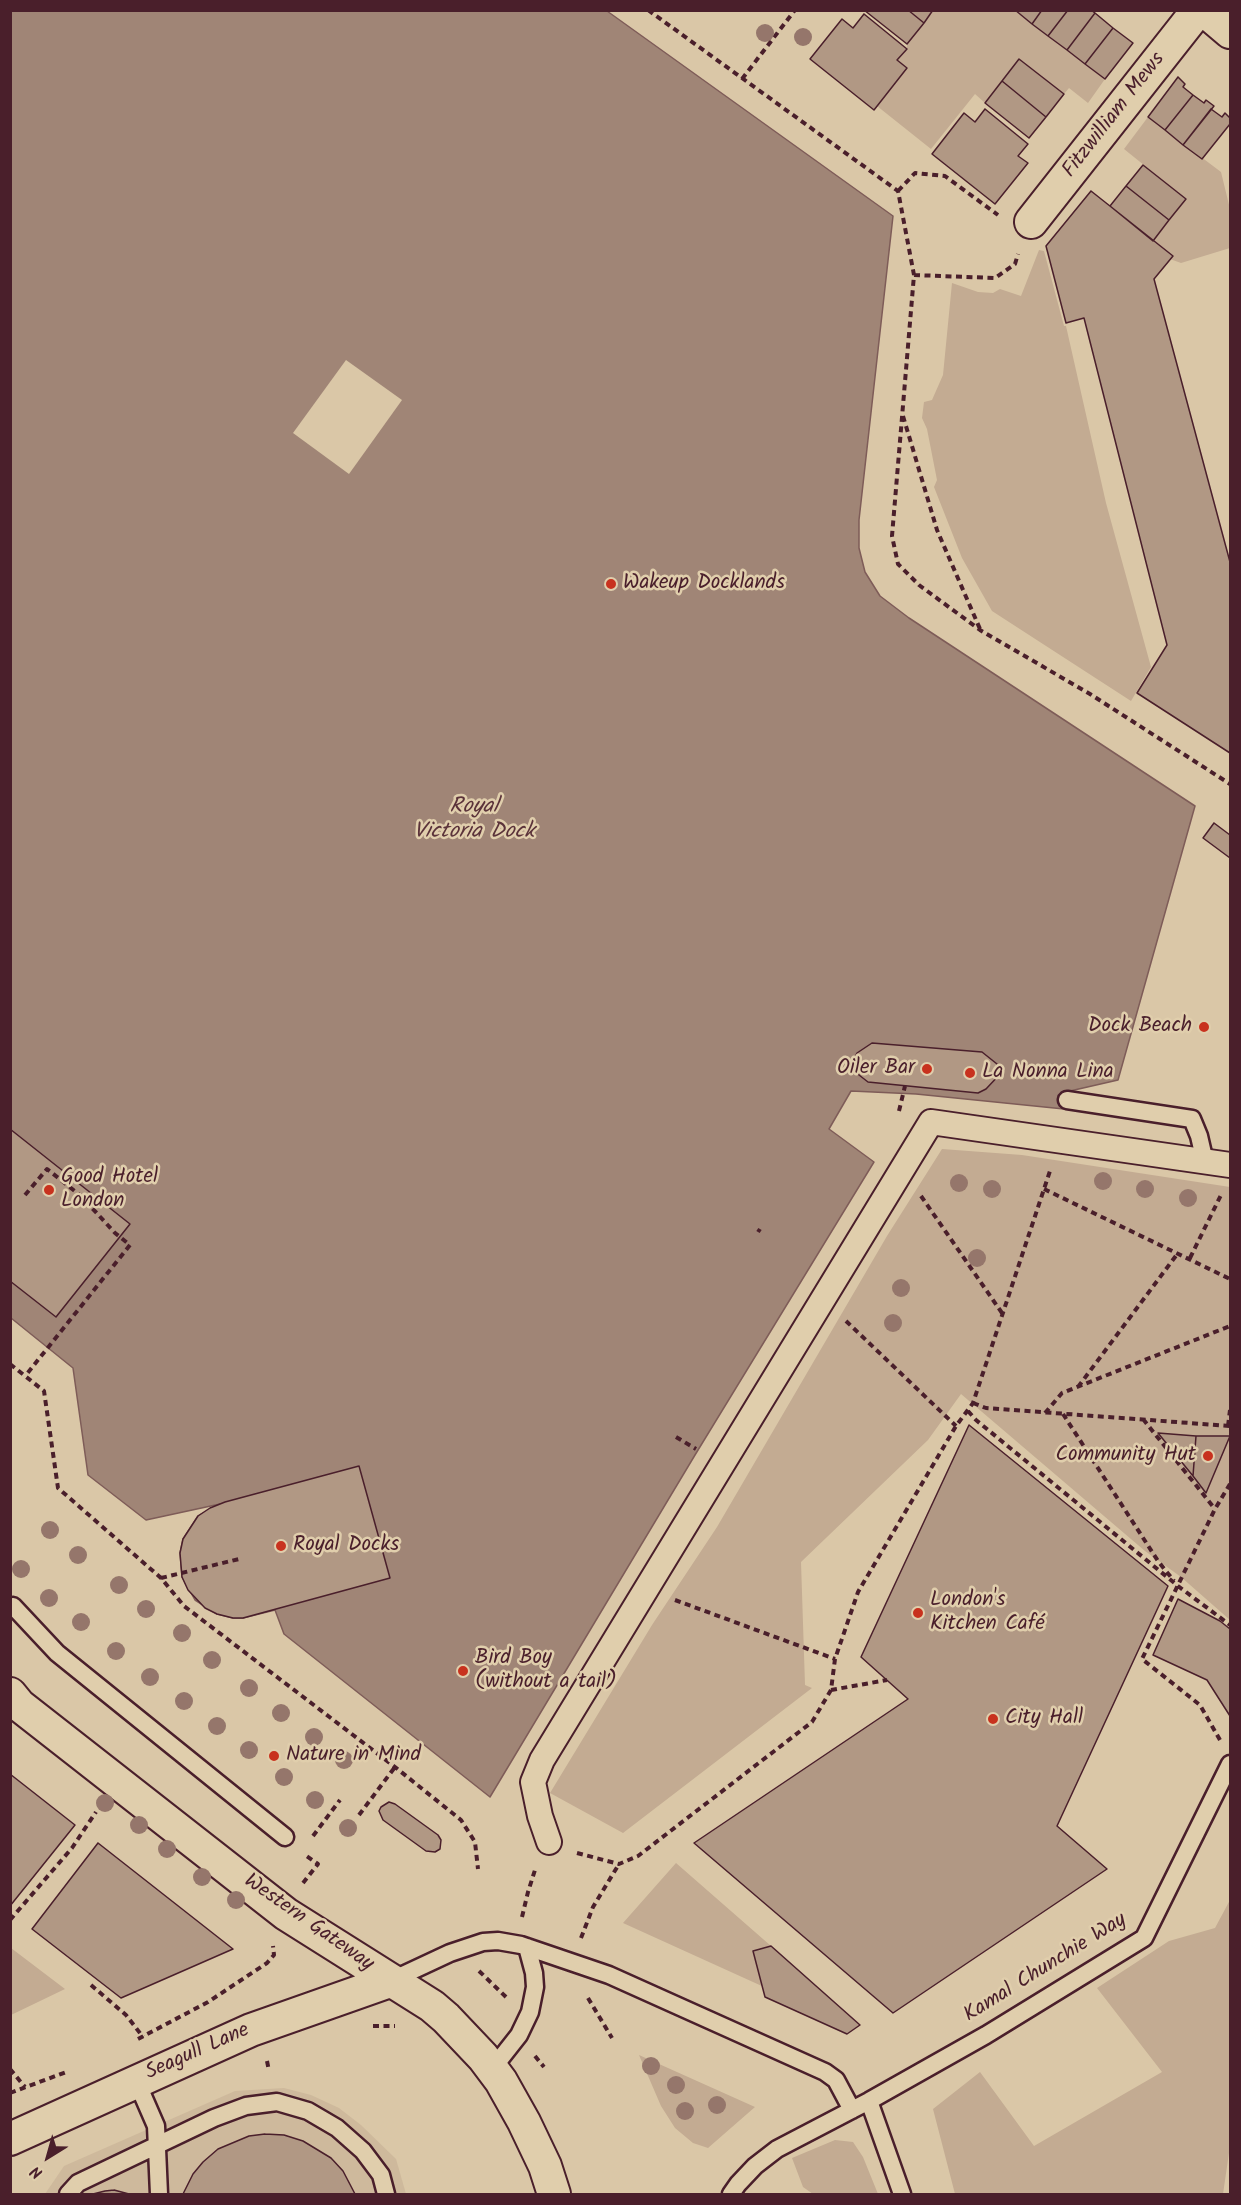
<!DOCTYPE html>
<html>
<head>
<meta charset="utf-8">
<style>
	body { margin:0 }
	#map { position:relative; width:1241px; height:2205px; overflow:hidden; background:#dac7a7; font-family:Kalam,sans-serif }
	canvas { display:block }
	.frame { position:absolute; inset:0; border:12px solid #4a1f2b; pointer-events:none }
	.north { position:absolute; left:18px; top:2127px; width:60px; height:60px; -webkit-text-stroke:4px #e0ceac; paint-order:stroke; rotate:217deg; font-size:16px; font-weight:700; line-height:24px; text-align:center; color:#4a1f2b }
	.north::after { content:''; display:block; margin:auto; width:21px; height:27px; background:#4a1f2b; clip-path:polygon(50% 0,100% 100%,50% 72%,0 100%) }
</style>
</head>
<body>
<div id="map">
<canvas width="1241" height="2205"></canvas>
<div class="frame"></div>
<div class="north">N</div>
</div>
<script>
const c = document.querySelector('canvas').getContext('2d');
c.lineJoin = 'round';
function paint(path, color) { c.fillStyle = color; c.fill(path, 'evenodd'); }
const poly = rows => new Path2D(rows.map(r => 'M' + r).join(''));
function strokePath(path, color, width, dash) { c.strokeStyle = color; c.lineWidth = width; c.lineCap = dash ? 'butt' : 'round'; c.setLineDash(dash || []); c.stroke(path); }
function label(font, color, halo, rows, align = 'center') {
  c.font = font + ' Kalam,sans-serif'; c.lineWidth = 5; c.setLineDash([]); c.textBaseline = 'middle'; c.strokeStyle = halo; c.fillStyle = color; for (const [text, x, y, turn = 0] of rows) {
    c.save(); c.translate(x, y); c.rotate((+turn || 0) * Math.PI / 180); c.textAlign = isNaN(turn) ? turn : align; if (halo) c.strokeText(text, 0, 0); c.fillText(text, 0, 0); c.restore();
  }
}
paint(poly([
	[284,2088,311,2095,339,2108,361,2125,396,2159,406,2194,45,2194,64,2166,235,2091]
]), '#ceb99c');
paint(poly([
	[933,11,1015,11,1105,79,1088,103,1069,88,1064,94,1019,59,985,103,975,94,931,149,877,106,906,68,897,60,907,49,907,44],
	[1148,117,1221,172,1230,209,1230,248,1181,263,1170,259,1153,241,1186,199,1124,149],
	[1039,250,1044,251,1064,326,1066,326,1106,503,1151,667,1131,701,992,611,962,558,934,487,937,480,927,429,922,418,924,402,932,400,943,375,952,283,978,292,993,293,1000,289,1021,296],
	[942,1149,1022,1155,1230,1187,1230,1620,1181,1577,1145,1551,961,1394,928,1440,801,1562,805,1685,812,1688,623,1833,550,1793,652,1625,717,1527,887,1236],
	[676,1863,771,1946,754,1951,764,1987,623,1923],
	[1230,1900,1230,2146,1223,2194,955,2194,933,2109,980,2072,1034,2146,1162,2072,1097,1988,1169,1941,1215,1928],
	[11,1948,65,1989,11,2015],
	[639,2055,755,2107,708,2148,693,2143,675,2128,661,2106],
	[835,2140,853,2142,863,2157,878,2194,813,2194,803,2187,792,2158]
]), '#c3ab92');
const water = poly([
	[10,11,607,11,893,216,859,520,859,548,865,572,880,596,909,618,1195,806,1118,1080,1070,1091,1064,1109,916,1094,851,1091,829,1129,874,1162,695,1455,490,1797,284,1634,275,1610,243,1618,233,1618,217,1614,195,1600,182,1577,180,1553,183,1539,198,1516,220,1504,146,1520,88,1475,73,1368,11,1318,10,11]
]);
paint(water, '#a08576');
strokePath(water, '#7e5c58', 1.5);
paint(poly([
	[346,360,402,400,349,474,293,433]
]), '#dac7a7');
const building = poly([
	[864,10,908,10,924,23,907,44,864,10],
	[908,10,933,10,924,23,908,10],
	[1015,10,1042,10,1032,24,1015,10],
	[1042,10,1068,10,1048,36,1032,24,1042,10],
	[1068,10,1091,10,1095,13,1067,50,1048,36,1068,10],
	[1095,13,1113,28,1085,64,1067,50,1095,13],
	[864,14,907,49,897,60,907,68,874,110,810,59,842,19,853,28,864,14],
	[1113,28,1133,43,1105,79,1085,64,1113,28],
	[1019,59,1064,94,1046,117,1002,81,1019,59],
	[1178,77,1185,84,1183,87,1193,95,1165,130,1148,117,1178,77],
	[1002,81,1046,117,1029,138,985,103,1002,81],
	[1193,95,1204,103,1206,100,1214,106,1183,145,1165,130,1193,95],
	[985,109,1028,144,1018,156,1028,163,995,204,932,154,964,113,975,122,985,109],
	[1211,109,1222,117,1225,113,1230,118,1230,124,1202,159,1183,145,1211,109],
	[1143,165,1186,199,1169,220,1126,186,1143,165],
	[1126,186,1169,220,1153,241,1110,206,1126,186],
	[1091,191,1173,256,1154,279,1230,562,1230,753,1137,693,1167,645,1084,318,1066,323,1046,246,1091,191],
	[1214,823,1230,835,1230,858,1203,838,1214,823],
	[872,1043,982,1052,997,1064,1001,1073,986,1089,978,1093,868,1082,859,1075,852,1063,857,1053,872,1043],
	[10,1129,130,1224,56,1317,10,1281,10,1129],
	[969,1425,1168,1586,1057,1826,1107,1869,893,2013,694,1843,908,1699,861,1657,969,1425],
	[1158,1433,1196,1436,1193,1476,1158,1433],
	[1196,1436,1230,1436,1206,1493,1193,1476,1196,1436],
	[359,1466,390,1578,243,1618,233,1618,217,1614,205,1608,188,1590,182,1577,180,1553,183,1539,198,1516,210,1508,225,1502,359,1466],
	[1178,1599,1220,1621,1230,1629,1230,1716,1207,1680,1153,1655,1178,1599],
	[10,1774,75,1825,10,1906,10,1774],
	[389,1802,395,1804,438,1835,441,1840,440,1849,435,1852,426,1851,383,1820,379,1811,381,1807,389,1802],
	[98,1843,233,1949,121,1998,32,1929,98,1843],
	[771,1946,860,2025,847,2034,765,1997,753,1951,771,1946],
	[265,2134,284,2135,303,2141,331,2158,343,2171,355,2194,183,2194,193,2174,203,2162,218,2149,249,2136,265,2134],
	[114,2190,129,2194,93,2194,105,2191,114,2190]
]);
paint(building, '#b19884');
strokePath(building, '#4a1f2b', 1.5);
const service = poly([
	[1067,1100,1192,1119,1199,1136,1205,1162],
	[13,1606,57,1653,285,1837],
	[390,1981,450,1953,483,1942,498,1941,521,1945,609,1975,825,2072,836,2080,852,2110],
	[493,2068,519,2035,530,2012,535,1987,534,1973,527,1947],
	[136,2080,156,2126,159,2194],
	[869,2101,902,2194],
	[68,2194,78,2183,214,2118,246,2106,277,2102,308,2111,337,2128,363,2151,381,2175,386,2194],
	[731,2194,738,2184,755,2166,777,2149,869,2101,986,2035,1144,1938,1230,1764]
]);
const pedestrian = poly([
	[549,1842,540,1816,533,1782,542,1760,931,1122,1230,1165]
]);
const minor = poly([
	[1204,10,1230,32],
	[1031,222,1198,10],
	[10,1694,19,1705,286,1914,432,2006,446,2018,483,2057,501,2081,524,2122,545,2166,554,2194],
	[10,2139,251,2030,390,1981]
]);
strokePath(service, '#4a1f2b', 21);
strokePath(pedestrian, '#4a1f2b', 28);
strokePath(minor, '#4a1f2b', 36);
strokePath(poly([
	[648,10,898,191,914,275,892,536,898,564,919,585,980,630,1090,694,1230,784],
	[742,79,795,10],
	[898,191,915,173,945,176,998,215],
	[914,275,995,278,1015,264,1018,254],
	[903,416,937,530,980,629],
	[899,1111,905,1086],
	[1044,1189,1230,1279],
	[25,1195,47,1169,81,1196,115,1233,130,1245,26,1375],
	[921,1196,1002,1313],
	[758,1232,760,1229],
	[1190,1258,1221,1195],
	[846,1321,956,1426],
	[10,1364,44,1391,58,1488,161,1578,184,1606,395,1767,461,1820,475,1842,478,1869],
	[1078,1387,1178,1253],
	[973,1403,986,1408,1230,1426],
	[968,1411,976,1420,1178,1586,1230,1625],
	[1045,1413,1062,1393,1230,1326],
	[1063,1414,1158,1561,1174,1581],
	[1143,1419,1215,1509],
	[1228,1426,1230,1410],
	[676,1437,696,1449],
	[161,1578,239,1559],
	[675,1600,835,1659],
	[831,1690,887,1680],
	[1220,1740,1200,1705,1142,1659,1215,1509,1230,1484],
	[359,1815,395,1767],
	[313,1836,340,1800],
	[577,1853,619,1864,638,1856,812,1722,831,1690,835,1659,858,1592,956,1426,973,1403,1050,1171],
	[303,1883,318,1864,305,1855],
	[522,1917,528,1892,535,1870],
	[10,1920,72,1848,96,1812],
	[581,1938,593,1907,619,1864],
	[479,1971,506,1997],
	[91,1985,126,2015,143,2037],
	[588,1998,612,2038],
	[373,2026,395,2026],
	[138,2039,208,2002,267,1963,274,1955,273,1946],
	[535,2056,544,2067],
	[267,2061,269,2071],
	[10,2069,25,2087],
	[10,2093,69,2071]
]), '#4a1f2b', 4, [6, 4.5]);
strokePath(service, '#e0ceac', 16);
strokePath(pedestrian, '#e0ceac', 24);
strokePath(minor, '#e0ceac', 32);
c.fillStyle = '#95766b';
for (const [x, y] of [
	[765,33],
	[803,37],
	[1103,1181],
	[959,1183],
	[992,1189],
	[1145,1189],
	[1188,1198],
	[977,1258],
	[901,1288],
	[893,1323],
	[50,1530],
	[78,1555],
	[21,1569],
	[119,1585],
	[49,1598],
	[146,1609],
	[81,1622],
	[182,1633],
	[116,1651],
	[212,1660],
	[150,1677],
	[249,1688],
	[184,1701],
	[281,1713],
	[217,1726],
	[314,1737],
	[249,1750],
	[344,1760],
	[284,1777],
	[315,1800],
	[105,1803],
	[139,1825],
	[348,1828],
	[167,1849],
	[202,1877],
	[236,1900],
	[651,2066],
	[676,2085],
	[717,2105],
	[685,2111]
]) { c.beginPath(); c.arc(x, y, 9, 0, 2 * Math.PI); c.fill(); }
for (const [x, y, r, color] of [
	[611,584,6,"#c8321e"],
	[1204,1027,6,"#c8321e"],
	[927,1069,6,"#c8321e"],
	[970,1073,6,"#c8321e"],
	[49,1190,6,"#c8321e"],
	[1208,1456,6,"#c8321e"],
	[281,1546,6,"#c8321e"],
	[918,1613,6,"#c8321e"],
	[463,1671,6,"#c8321e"],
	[993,1719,6,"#c8321e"],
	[274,1756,6,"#c8321e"]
]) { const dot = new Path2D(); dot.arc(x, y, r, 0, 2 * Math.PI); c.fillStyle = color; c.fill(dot); strokePath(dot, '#e0ceac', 2); }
label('21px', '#4a1f2b', '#e0ceac', [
	["Fitzwilliam Mews",1115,116,-52],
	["Western Gateway",308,1924,35],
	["Kamal Chunchie Way",1046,1969,-32],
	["Seagull Lane",198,2053,-24]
]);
label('21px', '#4a1f2b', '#e0ceac', [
	["Wakeup Docklands",623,584],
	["Dock Beach",1192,1027,"right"],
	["Oiler Bar",915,1069,"right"],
	["La Nonna Lina",982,1073],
	["Good Hotel",61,1178],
	["London",61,1202],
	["Community Hut",1196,1456,"right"],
	["Royal Docks",293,1546],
	["London's",930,1601],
	["Kitchen Café",930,1625],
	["Bird Boy",475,1659],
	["(without a tail)",475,1683],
	["City Hall",1005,1719],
	["Nature in Mind",286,1756]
], 'left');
label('italic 22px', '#5b333a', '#e0ceac', [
	["Royal",474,808],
	["Victoria Dock",474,833]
]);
</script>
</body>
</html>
